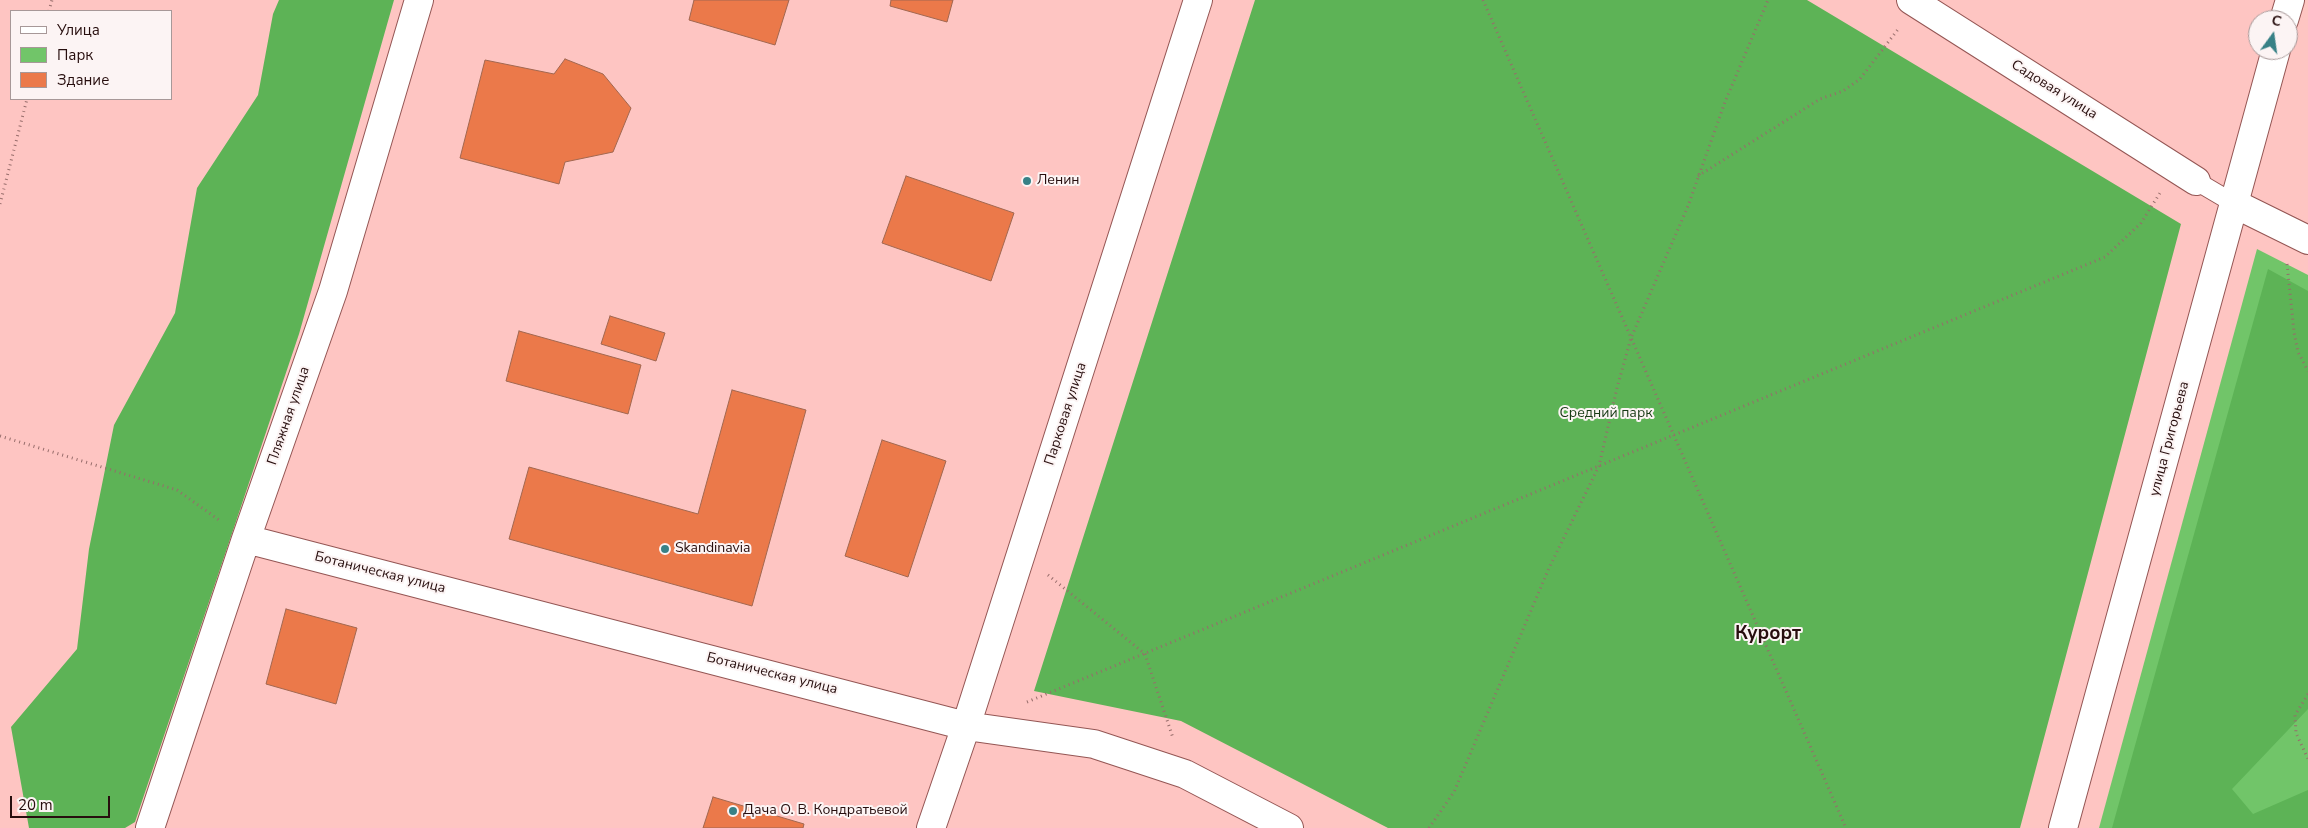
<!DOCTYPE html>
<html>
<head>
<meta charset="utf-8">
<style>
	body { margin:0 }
	#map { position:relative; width:2308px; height:828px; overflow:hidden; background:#fec5c2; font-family:"Nunito Sans",sans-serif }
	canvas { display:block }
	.legend { position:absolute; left:10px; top:10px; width:162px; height:90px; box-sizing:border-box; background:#fcf4f4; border:1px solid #a79898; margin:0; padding:6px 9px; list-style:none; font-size:15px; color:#270e0e }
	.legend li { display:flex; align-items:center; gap:10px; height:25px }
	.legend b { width:25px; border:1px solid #a79898 }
	.north { position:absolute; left:2248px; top:10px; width:50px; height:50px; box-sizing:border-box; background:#fcf4f4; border:1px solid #a79898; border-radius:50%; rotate:14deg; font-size:14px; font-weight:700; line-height:20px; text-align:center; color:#270e0e }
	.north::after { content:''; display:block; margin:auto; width:18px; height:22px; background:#388186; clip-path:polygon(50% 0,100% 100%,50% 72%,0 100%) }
	.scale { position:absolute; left:10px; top:796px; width:100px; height:22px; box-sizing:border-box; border:2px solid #270e0e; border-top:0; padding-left:6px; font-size:15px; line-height:18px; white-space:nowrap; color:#270e0e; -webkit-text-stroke:4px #fcf4f4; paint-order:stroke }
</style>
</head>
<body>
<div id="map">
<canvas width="2308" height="828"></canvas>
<ul class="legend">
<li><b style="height:6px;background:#fff"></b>Улица</li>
<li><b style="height:14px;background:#71c569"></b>Парк</li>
<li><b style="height:14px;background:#eb794a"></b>Здание</li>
</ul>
<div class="north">С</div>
<div class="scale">20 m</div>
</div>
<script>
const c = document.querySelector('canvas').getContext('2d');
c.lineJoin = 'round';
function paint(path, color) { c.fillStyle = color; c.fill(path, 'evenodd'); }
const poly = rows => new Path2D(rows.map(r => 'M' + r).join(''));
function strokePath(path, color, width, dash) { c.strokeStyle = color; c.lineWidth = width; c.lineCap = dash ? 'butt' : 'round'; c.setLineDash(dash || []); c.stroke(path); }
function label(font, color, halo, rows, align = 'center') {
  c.font = font + ' "Nunito Sans",sans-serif'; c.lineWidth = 4; c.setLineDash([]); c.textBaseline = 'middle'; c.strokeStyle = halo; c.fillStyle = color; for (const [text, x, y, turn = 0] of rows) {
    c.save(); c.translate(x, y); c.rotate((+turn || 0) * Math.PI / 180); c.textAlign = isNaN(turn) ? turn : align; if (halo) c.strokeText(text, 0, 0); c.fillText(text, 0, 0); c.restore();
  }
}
paint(poly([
	[2257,249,2308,275,2308,828,2099,828]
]), '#71c569');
paint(poly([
	[279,0,394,0,299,334,135,822,125,828,29,828,11,727,77,649,89,549,114,425,175,313,197,188,258,95,273,14],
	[1255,0,1807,0,2181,224,2020,828,1388,828,1181,721,1034,691],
	[2268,269,2308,291,2308,709,2232,789,2253,814,2308,790,2308,828,2112,828]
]), '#5db356');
const building = poly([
	[694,0,789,0,775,45,689,20,694,0],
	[891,0,953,0,947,22,890,6,891,0],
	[565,59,603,74,631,108,613,152,565,162,559,184,460,158,485,60,554,74,565,59],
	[906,176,1014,213,991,281,882,243,906,176],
	[610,316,665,333,656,361,601,344,610,316],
	[519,331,641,365,628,414,506,381,519,331],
	[732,390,806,410,752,606,509,539,529,467,698,514,732,390],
	[882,440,946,461,908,577,845,556,882,440],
	[286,609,357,628,336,704,266,684,286,609],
	[713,797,804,824,803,828,703,828,713,797]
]);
paint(building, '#eb794a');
strokePath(building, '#a16750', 1);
const service = poly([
	[2196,181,2235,204]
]);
const minor = poly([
	[1911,0,2196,181],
	[2235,204,2308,240],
	[246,539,966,726,1094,744,1185,774,1289,828],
	[150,828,246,539,333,291,419,0],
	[931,828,966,726,1198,0]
]);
const tertiary = poly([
	[2284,20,2290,0],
	[2063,828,2276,50]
]);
strokePath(service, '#945654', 20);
strokePath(minor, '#945654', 30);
strokePath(tertiary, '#945654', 30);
strokePath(poly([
	[1483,0,1846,828],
	[49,11,52,0],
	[1698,176,1820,99,1843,91,1860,79,1899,28],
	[0,204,27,99],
	[2287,264,2294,332,2298,352,2308,371],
	[0,436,177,490,219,520],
	[1048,575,1145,654,1173,738],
	[2308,694,2295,715,2296,733,2308,759],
	[1027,702,2105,257,2141,223,2160,193],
	[1429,828,1454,792,1549,568,1599,466,1617,388,1631,338,1688,206,1725,102,1768,0]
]), '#976d6b', 3, [1, 4]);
strokePath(service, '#fff', 18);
strokePath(minor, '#fff', 28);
strokePath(tertiary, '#fff', 28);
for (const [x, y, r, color] of [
	[1027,181,5,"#388186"],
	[665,549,5,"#388186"],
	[733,811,5,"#388186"]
]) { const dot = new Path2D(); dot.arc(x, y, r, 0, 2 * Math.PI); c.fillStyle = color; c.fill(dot); strokePath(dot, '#fcf4f4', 2); }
label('14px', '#270e0e', '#fcf4f4', [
	["Садовая улица",2054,90,32],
	["Парковая улица",1066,414,-72],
	["Пляжная улица",289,416,-71],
	["улица Григорьева",2170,439,-75],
	["Ботаническая улица",380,573,14],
	["Ботаническая улица",772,674,14]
]);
label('14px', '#270e0e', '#fcf4f4', [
	["Ленин",1037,181],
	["Skandinavia",675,549],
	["Дача О. В. Кондратьевой",743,811]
], 'left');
label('14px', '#183a15', '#fcf4f4', [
	["Средний парк",1606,414]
]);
label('bold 19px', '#270e0e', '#fcf4f4', [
	["Курорт",1768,634]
]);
</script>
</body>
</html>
